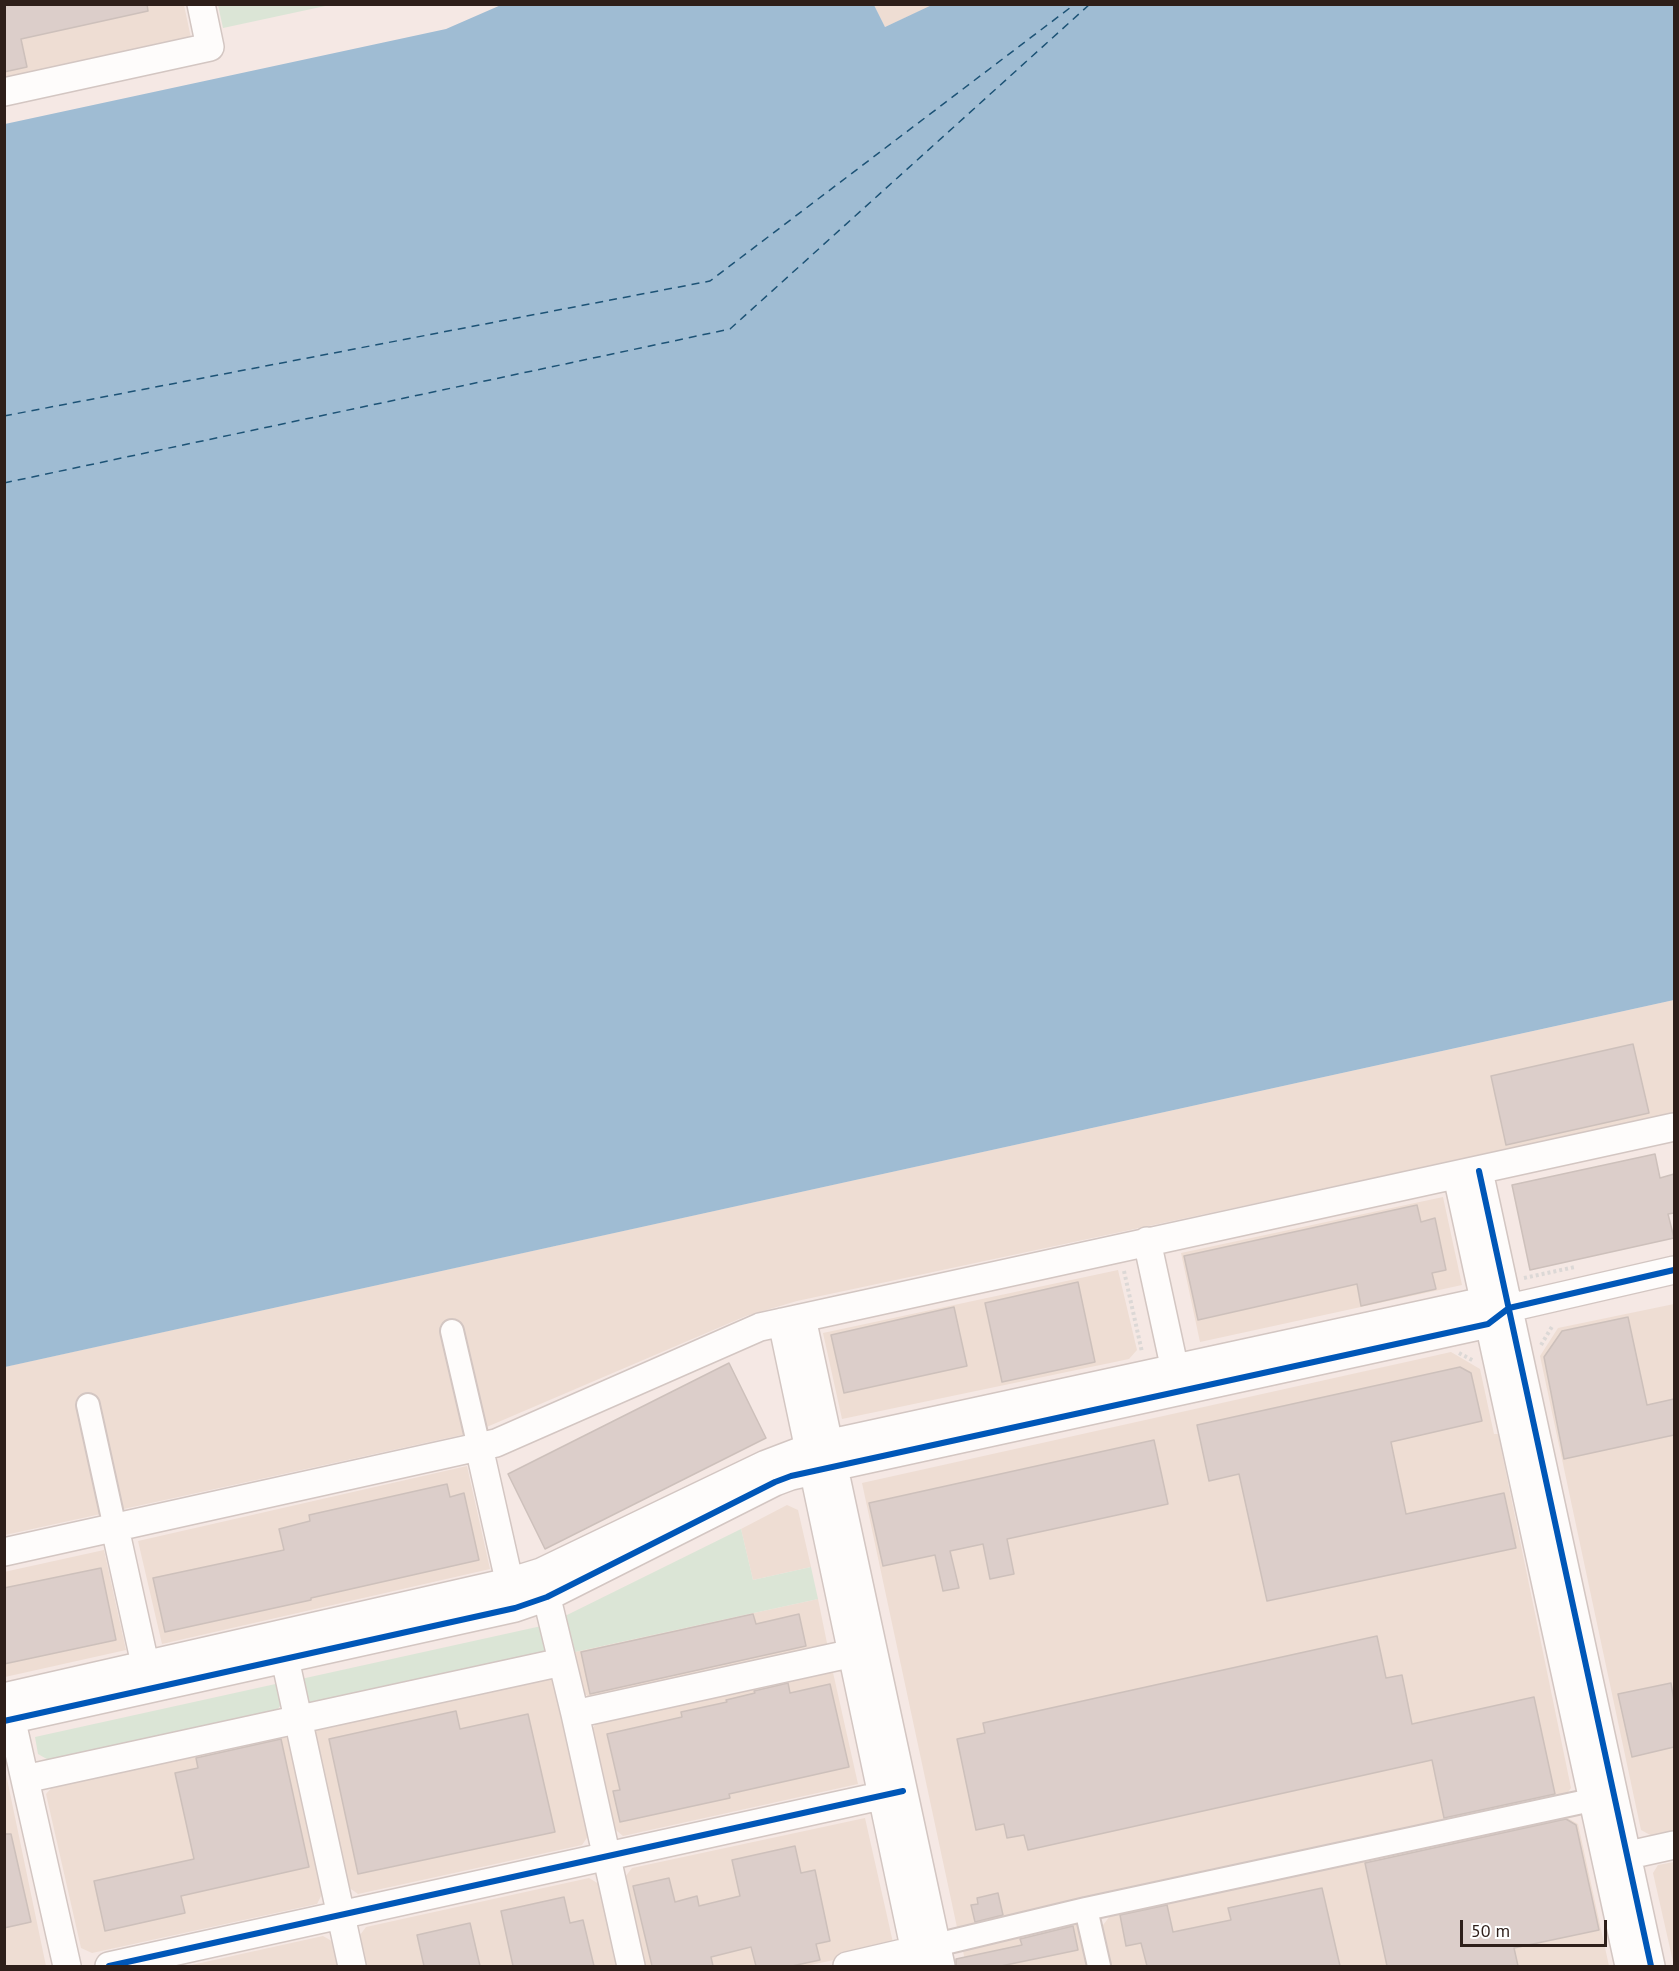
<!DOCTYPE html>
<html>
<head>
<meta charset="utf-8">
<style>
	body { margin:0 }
	#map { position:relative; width:1679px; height:1971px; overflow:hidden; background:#f5e8e4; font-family:"PT Sans",sans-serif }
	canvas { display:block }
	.frame { position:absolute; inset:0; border:6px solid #2e1f1a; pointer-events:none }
	.scale { position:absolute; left:1460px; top:1920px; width:147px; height:27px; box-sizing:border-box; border:3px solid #2e1f1a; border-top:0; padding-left:8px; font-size:18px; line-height:21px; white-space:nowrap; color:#2e1f1a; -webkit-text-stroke:4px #fff; paint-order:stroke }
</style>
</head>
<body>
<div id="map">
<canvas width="1679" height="1971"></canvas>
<div class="frame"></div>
<div class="scale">50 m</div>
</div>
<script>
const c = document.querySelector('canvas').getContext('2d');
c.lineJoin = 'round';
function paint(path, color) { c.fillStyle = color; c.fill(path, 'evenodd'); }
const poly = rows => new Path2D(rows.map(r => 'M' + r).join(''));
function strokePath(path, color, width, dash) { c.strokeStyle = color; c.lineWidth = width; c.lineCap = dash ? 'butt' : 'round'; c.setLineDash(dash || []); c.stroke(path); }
paint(poly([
	[5,5,184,5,191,38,5,77],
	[874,5,934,5,885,27],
	[1674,1000,1674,1114,797,1301,746,1316,475,1432,5,1535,4,1367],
	[1443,1197,1462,1285,1200,1342,1181,1253],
	[1118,1270,1137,1350,1129,1359,842,1419,823,1333],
	[1674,1304,1674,1832,1652,1836,1641,1830,1540,1356,1558,1328],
	[1451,1352,1480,1369,1494,1434,1498,1434,1571,1788,1562,1801,958,1932,862,1483],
	[467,1466,490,1569,162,1644,138,1541],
	[787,1505,798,1510,811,1567,753,1580,741,1529],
	[104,1550,126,1650,5,1677,4,1572],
	[818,1599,828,1648,594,1700,583,1693,575,1652],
	[832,1668,858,1784,623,1836,610,1825,590,1732,599,1719],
	[547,1676,559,1683,591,1832,582,1845,358,1894,344,1884,312,1736,321,1724],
	[280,1734,292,1741,323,1892,317,1904,92,1953,81,1948,46,1794,55,1784],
	[4,1774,6,1774,46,1966,5,1966],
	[1566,1817,1578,1824,1609,1966,1108,1966,1100,1929,1110,1916],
	[865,1818,894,1947,806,1966,642,1966,622,1881,632,1868],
	[1674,1862,1674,1966,1653,1873,1658,1865],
	[589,1878,604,1887,622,1966,363,1966,357,1939,366,1927],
	[1074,1922,1084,1930,1092,1966,966,1966,962,1946],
	[323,1936,337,1944,342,1966,187,1966]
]), '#eeddd3');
paint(poly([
	[218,5,218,4,330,5,223,28],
	[741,1529,753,1580,811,1567,818,1599,575,1652,565,1616],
	[546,1625,549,1643,542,1657,319,1707,305,1700,301,1679],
	[280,1683,283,1702,275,1713,52,1762,38,1754,35,1737]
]), '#dbe5d6');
paint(poly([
	[934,4,1674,5,1674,1000,5,1367,5,124,446,29,501,5,874,5,885,27]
]), '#9fbcd3');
strokePath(poly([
	[4,416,710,281,1075,4],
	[4,483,730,329,1090,4]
]), '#1d5376', 1.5, [8, 6]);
const building = poly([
	[4,4,147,4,148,11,21,39,27,67,4,72,4,4],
	[1633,1044,1649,1113,1506,1145,1491,1076,1633,1044],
	[1655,1154,1660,1178,1674,1174,1674,1213,1668,1214,1674,1238,1530,1270,1512,1185,1655,1154],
	[1417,1205,1421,1222,1435,1218,1446,1270,1432,1273,1436,1289,1361,1306,1357,1284,1198,1320,1184,1256,1417,1205],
	[1078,1282,1095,1362,1002,1382,985,1303,1078,1282],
	[954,1307,967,1366,844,1393,831,1335,954,1307],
	[1628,1317,1647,1405,1674,1399,1674,1435,1564,1459,1544,1357,1562,1331,1628,1317],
	[729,1363,766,1438,545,1549,508,1474,729,1363],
	[1460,1367,1471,1373,1482,1421,1391,1442,1406,1514,1504,1493,1516,1548,1267,1601,1239,1474,1209,1481,1197,1425,1460,1367],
	[1154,1440,1168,1504,1007,1539,1014,1574,990,1579,983,1544,950,1551,959,1588,943,1591,935,1555,883,1566,869,1503,1154,1440],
	[447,1484,450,1497,464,1493,479,1560,311,1598,311,1600,165,1632,153,1578,284,1550,279,1529,310,1521,309,1515,447,1484],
	[101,1568,116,1640,4,1664,4,1588,101,1568],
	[753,1614,756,1624,799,1614,806,1646,590,1694,581,1652,753,1614],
	[1377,1636,1386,1678,1402,1675,1412,1724,1534,1697,1555,1794,1444,1818,1432,1760,1028,1850,1024,1835,1007,1838,1004,1824,976,1830,957,1739,985,1733,983,1723,1377,1636],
	[788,1683,790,1693,830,1684,849,1767,729,1794,730,1798,620,1822,613,1791,620,1790,607,1734,682,1717,681,1712,727,1702,726,1700,755,1693,754,1691,788,1683],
	[1671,1683,1674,1701,1674,1747,1632,1757,1618,1694,1671,1683],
	[456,1711,460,1729,528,1714,555,1832,358,1874,329,1739,456,1711],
	[281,1739,309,1867,181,1896,185,1913,105,1931,94,1881,194,1859,175,1773,198,1768,196,1758,281,1739],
	[1566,1819,1576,1825,1599,1930,1514,1948,1518,1966,1387,1966,1365,1863,1566,1819],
	[4,1834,11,1834,31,1922,4,1928,4,1834],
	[795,1846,801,1873,815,1870,830,1941,816,1944,820,1960,792,1966,756,1966,751,1947,711,1957,713,1966,652,1966,633,1886,669,1878,675,1902,697,1896,699,1906,740,1896,732,1860,795,1846],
	[1322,1888,1340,1966,1147,1966,1141,1943,1126,1946,1120,1915,1167,1905,1173,1932,1231,1920,1228,1908,1322,1888],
	[998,1893,1003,1915,975,1922,971,1905,978,1904,977,1898,998,1893],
	[564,1897,570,1923,583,1920,594,1966,513,1966,501,1911,564,1897],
	[470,1923,480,1966,424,1966,417,1935,470,1923],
	[1073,1926,1078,1950,1001,1966,956,1966,956,1959,1022,1945,1020,1939,1073,1926]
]);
paint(building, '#dcceca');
strokePath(building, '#cdc0bb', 1.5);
const minor = poly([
	[452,1331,479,1447],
	[88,1405,115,1528],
	[1086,1909,1099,1966],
	[936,1945,1086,1909,1610,1796]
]);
const tertiary = poly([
	[4,92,210,47,201,4],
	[1479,1171,1651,1966],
	[1457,1176,1629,1966],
	[1147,1241,1178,1384],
	[802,1318,941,1966],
	[782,1322,918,1966],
	[479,1447,513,1598],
	[115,1528,149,1682],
	[4,1552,496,1443,760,1327,1674,1127],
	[543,1582,575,1714,631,1966],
	[285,1659,352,1966],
	[4,1697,509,1582,541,1572,766,1464,808,1448,1484,1301,1509,1308],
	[8,1704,67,1966],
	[575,1714,867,1650],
	[4,1721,515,1608,547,1597,775,1482,791,1476,1488,1324,1509,1308,1674,1270],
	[25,1779,562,1662],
	[1611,1859,1674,1845],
	[109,1966,903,1791],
	[847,1966,933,1946]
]);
strokePath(minor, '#d3c6c2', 26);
strokePath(tertiary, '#d3c6c2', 30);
strokePath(poly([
	[1124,1271,1142,1352],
	[1524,1278,1575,1267],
	[1541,1345,1553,1325],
	[1459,1353,1474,1361]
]), '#dcd8d6', 4, [3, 3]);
strokePath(minor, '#fefcfb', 22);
strokePath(tertiary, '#fefcfb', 27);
strokePath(poly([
	[1479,1171,1651,1966],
	[4,1721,515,1608,547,1597,775,1482,791,1476,1488,1324,1509,1308,1674,1270],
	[109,1966,903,1791]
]), '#0057b8', 6);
</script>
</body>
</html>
